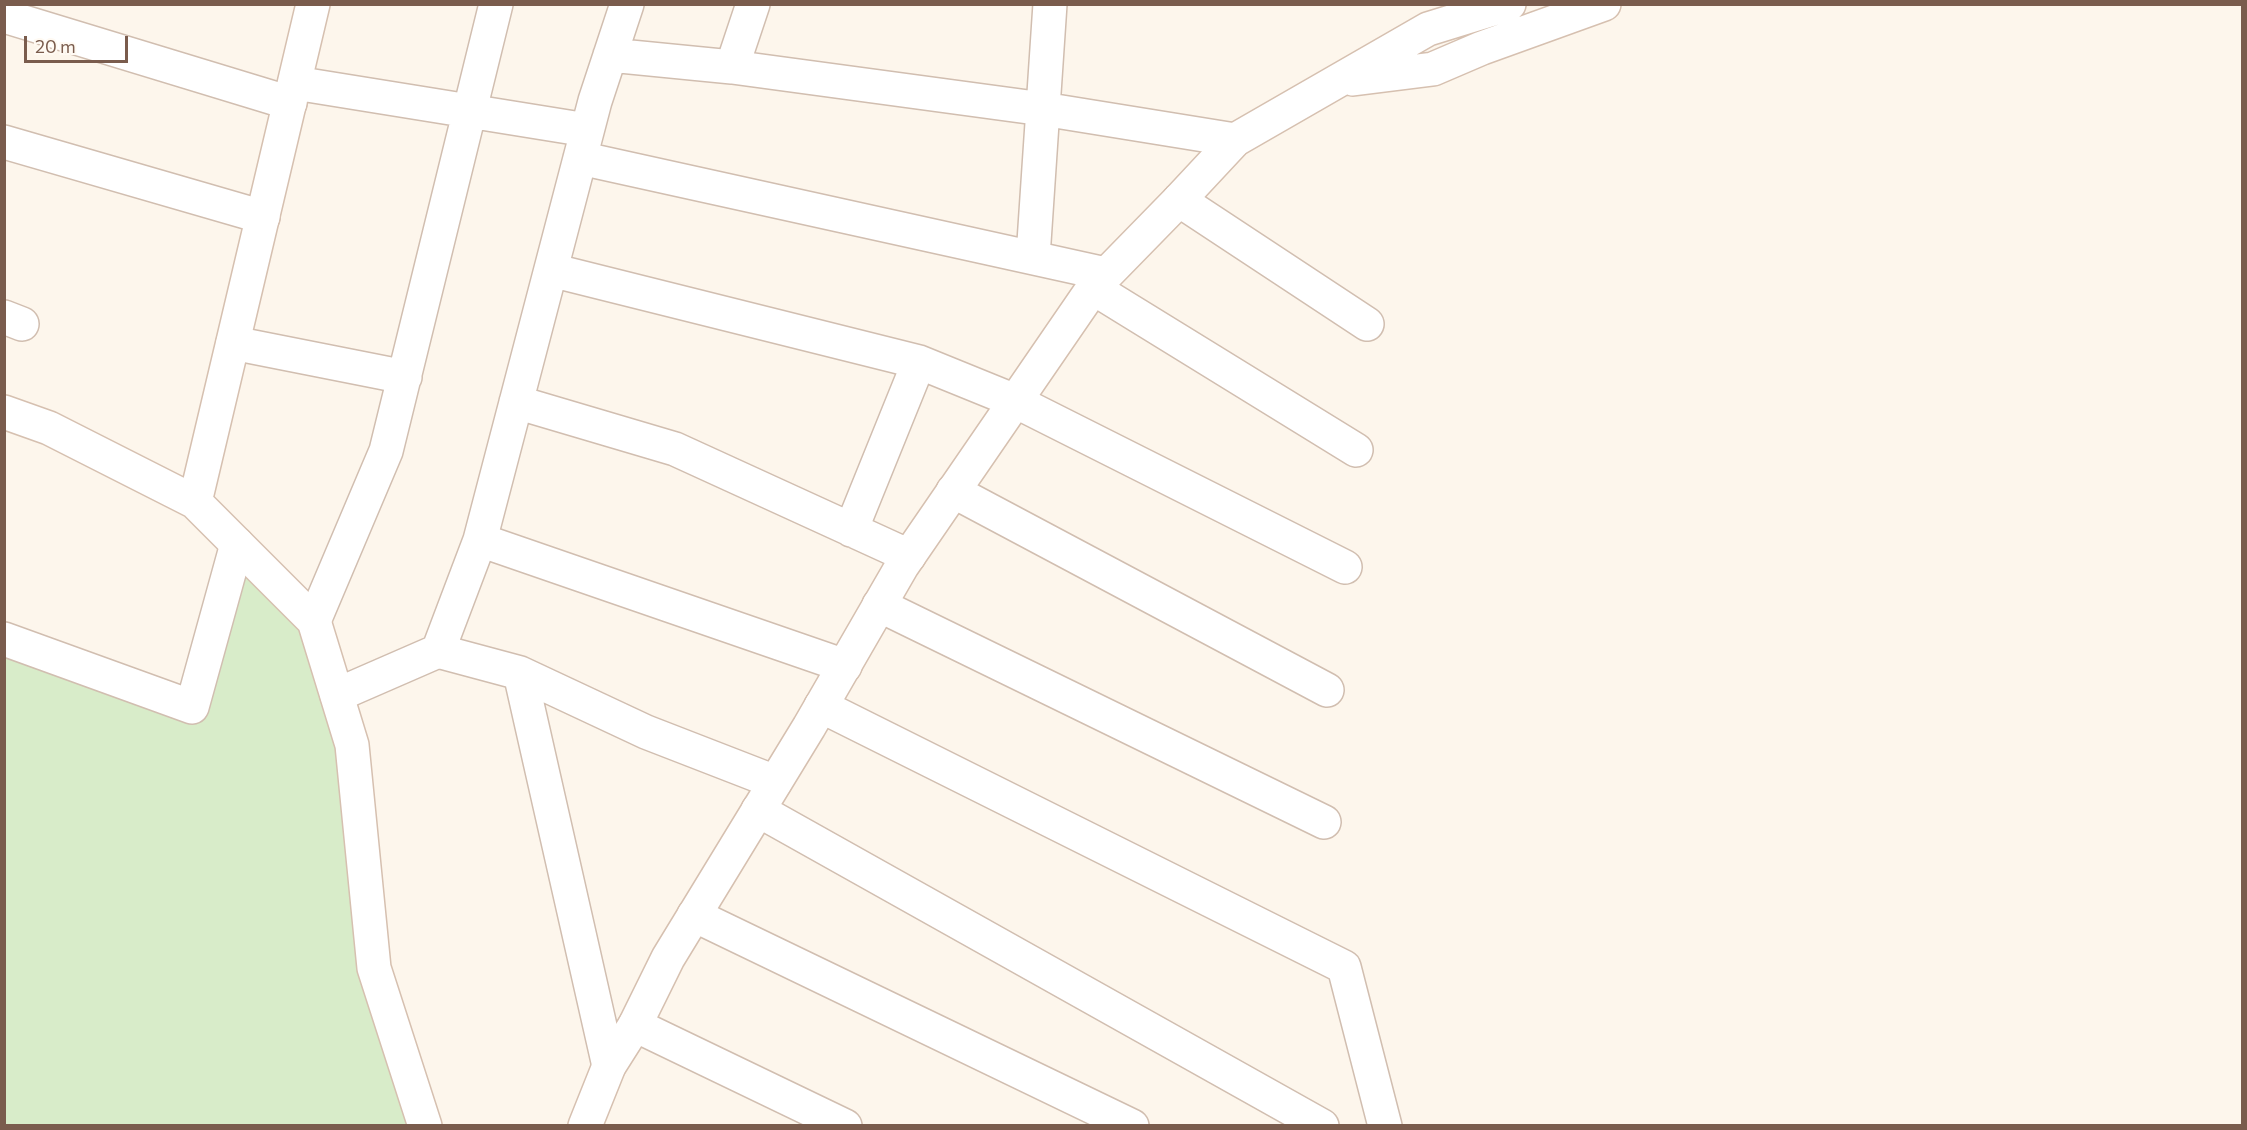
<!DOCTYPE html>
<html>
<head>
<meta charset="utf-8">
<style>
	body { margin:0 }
	#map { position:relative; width:2247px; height:1130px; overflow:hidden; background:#fdf6ec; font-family:Commissioner,sans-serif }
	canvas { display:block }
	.frame { position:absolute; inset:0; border:6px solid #7a5c4d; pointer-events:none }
	.scale { position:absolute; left:24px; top:36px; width:104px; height:27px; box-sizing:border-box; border:3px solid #7a5c4d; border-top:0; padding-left:8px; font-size:18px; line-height:21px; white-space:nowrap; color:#7a5c4d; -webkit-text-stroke:4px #fffaf3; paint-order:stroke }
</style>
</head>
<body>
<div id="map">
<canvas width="2247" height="1130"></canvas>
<div class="frame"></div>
<div class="scale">20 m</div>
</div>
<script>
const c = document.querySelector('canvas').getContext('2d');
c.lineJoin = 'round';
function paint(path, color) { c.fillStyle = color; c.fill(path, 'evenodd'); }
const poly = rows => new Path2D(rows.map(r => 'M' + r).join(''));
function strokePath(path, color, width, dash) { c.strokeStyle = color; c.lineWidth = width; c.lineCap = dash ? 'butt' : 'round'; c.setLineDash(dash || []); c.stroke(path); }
paint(poly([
	[236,546,313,623,352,746,373,969,424,1125,5,1125,4,641,191,709]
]), '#d8ecc9');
const street = poly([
	[4,16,290,103],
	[610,55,732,67,1043,109,1235,140],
	[732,67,753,4],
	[295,83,587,130],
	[4,142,263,217],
	[580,158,1106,274],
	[1179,200,1367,324],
	[1033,257,1050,4],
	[551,270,919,362,1015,401,1345,567],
	[1093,288,1356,450],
	[4,317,22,324],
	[233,343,405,377],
	[516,402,675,449,909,556],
	[953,491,1327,690],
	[851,530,919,362],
	[480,540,845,666],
	[879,605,1324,822],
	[314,621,386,451,496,4],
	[4,639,192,707,237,544],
	[438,651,520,673,646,732,775,782],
	[520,673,609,1066],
	[337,695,438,651,480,540,595,101,627,4],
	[821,706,1344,967,1385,1126],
	[758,810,1322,1126],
	[694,915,1132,1126],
	[635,1025,845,1126]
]);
const secondary = poly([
	[1353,79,1433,69,1482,48,1604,4],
	[4,412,49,428,195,502,314,621,352,745,374,968,425,1126],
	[195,502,313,4],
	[585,1126,609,1066,635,1025,668,958,809,727,902,566,1093,288,1179,200,1235,140,1428,29,1509,4]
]);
strokePath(street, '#d1beb0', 36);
strokePath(secondary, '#d6c0b0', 36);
strokePath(street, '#fff', 33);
strokePath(secondary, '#fff', 33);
</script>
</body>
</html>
